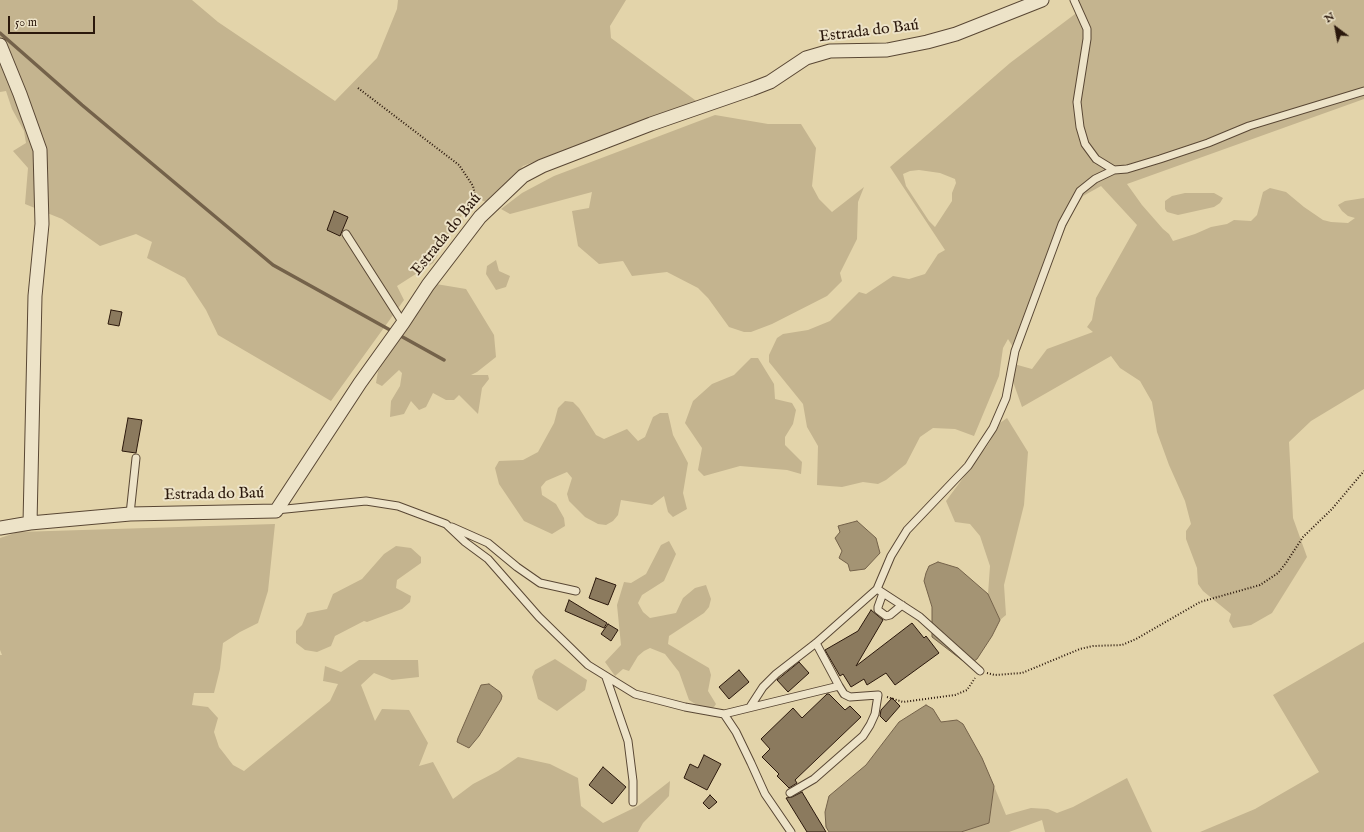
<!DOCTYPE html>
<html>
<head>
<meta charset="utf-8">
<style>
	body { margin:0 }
	#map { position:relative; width:1364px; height:832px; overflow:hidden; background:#e3d4aa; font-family:"IM FELL English",serif }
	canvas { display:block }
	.north { position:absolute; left:1316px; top:8px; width:40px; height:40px; -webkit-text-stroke:3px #ede3c8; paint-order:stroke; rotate:328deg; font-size:11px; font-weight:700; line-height:16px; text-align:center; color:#2b180c }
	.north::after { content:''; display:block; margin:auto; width:14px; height:18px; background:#2b180c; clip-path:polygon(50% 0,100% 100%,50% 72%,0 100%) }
	.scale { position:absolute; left:8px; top:16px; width:87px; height:18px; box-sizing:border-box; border:2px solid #2b180c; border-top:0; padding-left:5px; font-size:12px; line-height:14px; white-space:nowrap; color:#2b180c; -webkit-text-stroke:3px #ede3c8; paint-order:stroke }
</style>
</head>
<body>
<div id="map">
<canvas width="1364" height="832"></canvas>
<div class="north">N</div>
<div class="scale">50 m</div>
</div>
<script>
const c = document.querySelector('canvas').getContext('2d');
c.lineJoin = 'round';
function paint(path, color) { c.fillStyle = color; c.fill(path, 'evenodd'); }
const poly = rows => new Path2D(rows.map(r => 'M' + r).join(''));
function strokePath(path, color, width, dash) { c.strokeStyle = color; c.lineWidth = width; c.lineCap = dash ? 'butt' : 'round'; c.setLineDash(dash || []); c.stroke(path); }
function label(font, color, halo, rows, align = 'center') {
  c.font = font + ' "IM FELL English",serif'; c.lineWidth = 4; c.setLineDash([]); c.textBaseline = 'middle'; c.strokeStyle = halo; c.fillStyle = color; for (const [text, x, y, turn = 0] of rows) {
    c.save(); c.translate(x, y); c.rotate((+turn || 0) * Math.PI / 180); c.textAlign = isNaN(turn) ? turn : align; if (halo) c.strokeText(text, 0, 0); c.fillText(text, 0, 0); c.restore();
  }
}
paint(poly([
	[0,0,192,0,218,22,335,101,377,58,397,9,398,0,626,0,610,26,611,38,699,103,570,148,523,166,488,203,479,199,468,205,433,263,397,286,404,300,331,401,218,335,206,310,185,278,147,258,152,242,136,234,100,246,62,219,25,204,28,168,13,151,26,143,24,131,12,109,6,91,0,92],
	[1075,0,1364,0,1364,99,1127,184,1142,205,1163,229,1169,234,1173,241,1195,234,1211,227,1227,224,1234,220,1251,221,1257,215,1263,192,1270,188,1286,192,1304,207,1323,220,1331,222,1348,223,1355,218,1348,216,1342,211,1338,205,1345,201,1364,198,1364,389,1311,421,1289,442,1293,518,1307,557,1272,613,1251,625,1233,628,1229,621,1231,614,1203,591,1198,584,1197,568,1186,539,1186,531,1191,524,1185,501,1169,465,1157,432,1152,402,1140,381,1120,368,1111,356,1022,407,1011,376,1014,364,1032,369,1047,349,1093,332,1087,327,1092,320,1096,298,1137,225,1101,186,1083,196,1071,215,1044,279,1018,355,1008,339,1003,348,999,376,974,436,955,429,933,428,920,437,906,464,886,480,878,484,863,482,842,487,817,485,818,446,807,427,803,404,769,362,769,355,777,338,783,334,808,330,830,321,859,292,866,294,893,276,909,279,925,274,938,254,945,250,890,167,1010,63,1079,11],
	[919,170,940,173,955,179,956,183,952,193,952,201,935,227,929,221,906,186,903,174,910,171],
	[715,115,768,124,801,124,816,148,812,186,819,199,832,212,864,187,858,202,857,239,840,273,842,281,827,296,772,324,751,332,744,332,729,327,708,298,698,288,667,272,632,276,623,261,599,264,578,246,572,211,589,208,592,192,510,214,501,209,522,193,554,176],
	[1185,193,1214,193,1223,198,1220,203,1214,207,1178,215,1167,212,1165,209,1165,201,1172,196],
	[496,260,499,271,510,276,506,287,496,290,486,274,487,266],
	[436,284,466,289,494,335,496,357,477,372,471,375,488,375,489,379,482,388,478,414,459,395,454,400,446,400,433,393,426,407,419,410,411,401,404,414,390,417,391,401,400,386,402,373,399,370,382,386,376,383,378,371],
	[751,358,758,358,774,384,775,399,792,403,796,410,793,424,785,437,785,445,802,462,801,474,787,470,740,466,704,476,698,470,702,448,685,423,693,401,712,384,734,375],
	[565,401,573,402,579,408,596,435,604,439,627,429,638,441,645,437,653,417,660,413,668,413,673,435,688,463,683,493,687,509,673,517,668,512,664,496,652,505,621,500,618,515,613,521,606,525,598,524,585,517,569,501,567,494,572,478,567,472,546,481,541,487,542,495,556,504,564,518,565,526,552,534,524,521,499,484,495,468,499,461,523,460,538,452,554,423,558,408],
	[1007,418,1028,452,1024,505,1004,585,1006,615,1000,620,988,594,990,566,980,536,970,524,955,522,946,501,989,443,1000,423],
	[275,524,268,591,258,623,240,632,223,643,220,669,214,693,194,693,192,705,208,707,218,718,214,732,219,747,233,765,244,771,330,701,338,684,323,681,325,666,341,672,359,660,418,660,419,677,392,680,374,673,361,685,375,721,382,709,409,710,428,743,419,766,433,762,453,799,473,784,498,771,518,757,550,764,578,778,581,806,603,823,638,806,670,781,669,796,643,823,638,832,0,832,0,655,2,655,0,650,0,538,18,532],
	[669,541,676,554,664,581,642,595,638,603,643,612,650,618,676,613,683,598,695,588,706,585,711,599,709,607,704,613,669,636,668,644,709,668,711,675,708,691,716,704,714,707,708,710,700,707,689,700,679,672,665,654,650,648,644,651,638,656,629,671,623,669,615,676,605,662,621,645,617,605,624,582,631,583,646,574,661,545],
	[396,546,411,548,421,557,421,563,397,580,396,588,411,596,410,602,402,609,367,622,364,621,335,636,331,646,317,652,305,650,296,643,296,631,302,625,307,613,327,609,333,594,362,579,384,554],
	[1364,642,1364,832,1200,832,1255,809,1319,772,1273,695],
	[555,659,587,680,585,690,557,711,538,699,532,677,535,670],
	[1127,778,1152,832,1045,832,1042,820,1009,832,961,832,989,823,994,786,1006,815,1031,808,1048,809,1057,813,1073,807]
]), '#c4b48f');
const water = poly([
	[857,521,876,538,880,553,865,569,850,571,848,564,839,558,842,551,835,538,840,532,838,526,857,521],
	[938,562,958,568,988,594,1000,620,992,636,977,659,971,663,967,664,932,637,932,607,924,581,926,573,929,566,938,562],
	[489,684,500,692,502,696,501,700,479,736,469,748,457,742,458,738,481,685,489,684],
	[926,705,933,709,941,722,957,720,963,724,982,758,994,786,989,823,961,832,829,832,826,827,825,812,829,796,866,765,899,722,926,705]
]);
paint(water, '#a49474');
strokePath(water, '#74624a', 1);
strokePath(poly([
	[0,33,82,105,273,265,444,360]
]), '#74624a', 3.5);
const building = poly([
	[334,211,348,217,340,236,327,230,334,211],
	[111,310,122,312,119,326,108,324,111,310],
	[128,418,142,420,136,453,122,451,128,418],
	[596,578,616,585,608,605,589,598,596,578],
	[569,600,607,623,604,628,565,611,569,600],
	[871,610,883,620,856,666,912,623,924,638,926,636,939,653,895,685,886,673,867,685,864,679,851,687,843,674,840,676,825,650,858,631,871,610],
	[608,624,618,630,611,641,601,634,608,624],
	[799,662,809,673,788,692,777,680,799,662],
	[739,670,749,682,729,699,719,687,739,670],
	[827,694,829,694,845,710,850,706,861,717,795,780,797,783,789,788,777,776,779,774,762,757,770,749,761,739,793,708,802,718,827,694],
	[892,698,900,706,886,722,880,716,881,710,892,698],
	[704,755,721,764,707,790,684,778,690,764,698,768,704,755],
	[603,767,626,787,612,804,589,785,603,767],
	[802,792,826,832,807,832,786,798,792,797,802,792],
	[710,795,717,802,709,809,703,803,710,795]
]);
paint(building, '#8b7a5e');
strokePath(building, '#2b180c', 1);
const lane = poly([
	[1074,0,1087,29,1087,39,1077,102,1080,127,1085,144,1096,159,1114,170,1127,169,1160,159,1208,143,1249,126,1364,91],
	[346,234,403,323],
	[276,510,366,501,398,506,446,524,465,542,488,559,539,617,588,665,635,694,685,707,724,714,839,686],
	[130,514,136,458],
	[452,527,488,543,517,567,540,583,576,591],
	[877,589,920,617,980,671],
	[883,593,878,607,878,610,886,616,890,615,902,605],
	[606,677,628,741,633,781,633,802],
	[750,707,763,687,776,674,816,643,877,589,891,556,907,530,968,466,993,428,1006,398,1015,351,1062,224,1080,191,1095,179,1114,170],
	[724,714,736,732,751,763,765,794,791,832],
	[790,793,814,779,863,736,870,725,875,714,878,695,850,697,844,694,839,686,816,643]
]);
const street = poly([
	[0,45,20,94,40,150,42,224,35,296,30,523],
	[0,528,30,523,130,514,276,511,360,383,403,323,428,285,480,217,523,176,542,166,651,124,752,89,770,82,806,58,830,51,887,50,927,42,956,34,1042,0]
]);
strokePath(lane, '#594734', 9);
strokePath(street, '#594734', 15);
strokePath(poly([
	[358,88,459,165,473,186,477,204],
	[987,673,995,675,1022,673,1080,649,1093,646,1122,645,1136,639,1200,602,1260,585,1278,573,1286,563,1303,537,1332,509,1364,471],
	[887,697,903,702,955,695,967,690,975,678]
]), '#2b180c', 2, [1, 2]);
strokePath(lane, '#ede3c8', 7);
strokePath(street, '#ede3c8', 13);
label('16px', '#2b180c', '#ede3c8', [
	["Estrada do Baú",869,32,-7],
	["Estrada do Baú",447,235,-51],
	["Estrada do Baú",214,495,-1]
]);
</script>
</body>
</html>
